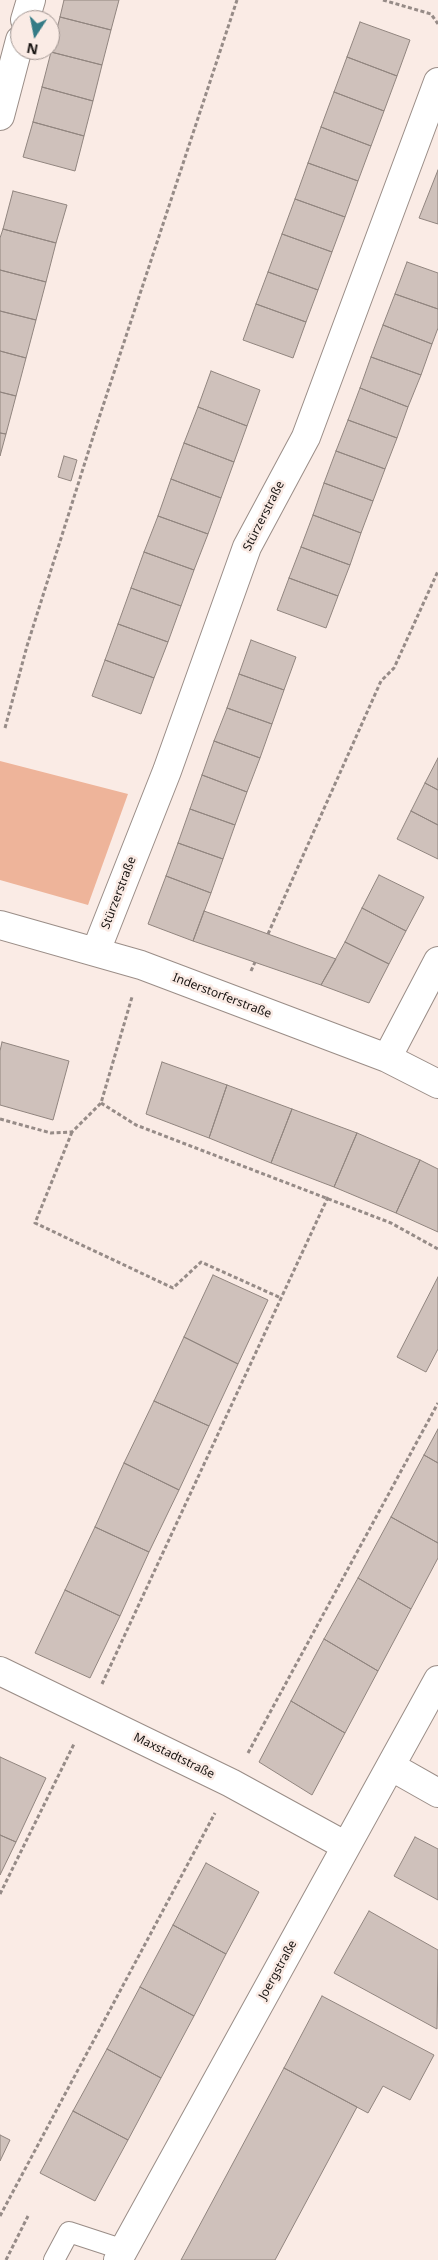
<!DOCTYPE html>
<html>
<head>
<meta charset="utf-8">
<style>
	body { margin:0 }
	#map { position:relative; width:438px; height:2260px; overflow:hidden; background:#faebe5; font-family:"Noto Sans",sans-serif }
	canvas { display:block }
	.north { position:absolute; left:10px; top:10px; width:50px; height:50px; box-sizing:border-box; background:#faebe5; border:1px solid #9f9490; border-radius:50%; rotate:191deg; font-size:14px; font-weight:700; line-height:20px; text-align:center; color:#161210 }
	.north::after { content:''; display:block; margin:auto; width:18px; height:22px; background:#347b86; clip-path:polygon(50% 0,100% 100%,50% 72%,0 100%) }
</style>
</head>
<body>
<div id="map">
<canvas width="438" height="2260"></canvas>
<div class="north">N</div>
</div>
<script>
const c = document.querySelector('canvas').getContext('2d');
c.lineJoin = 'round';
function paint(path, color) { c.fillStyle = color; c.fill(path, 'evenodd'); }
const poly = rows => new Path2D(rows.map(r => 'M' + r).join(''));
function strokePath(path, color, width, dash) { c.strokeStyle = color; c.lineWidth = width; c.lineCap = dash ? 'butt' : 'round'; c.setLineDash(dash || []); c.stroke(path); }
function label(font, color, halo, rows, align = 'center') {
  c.font = font + ' "Noto Sans",sans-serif'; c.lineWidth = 5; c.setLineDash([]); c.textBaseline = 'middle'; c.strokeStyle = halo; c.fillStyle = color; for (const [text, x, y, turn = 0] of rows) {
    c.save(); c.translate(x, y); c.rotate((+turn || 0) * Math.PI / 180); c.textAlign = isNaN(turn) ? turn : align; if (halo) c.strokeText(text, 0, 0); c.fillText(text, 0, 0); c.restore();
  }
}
paint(poly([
	[0,761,128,794,88,905,0,880]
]), '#eeb49a');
const building = poly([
	[64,0,119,0,111,30,60,17,64,0],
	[60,17,111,30,102,65,51,52,60,17],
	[360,22,410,40,397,76,347,57,360,22],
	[51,52,102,65,93,101,42,87,51,52],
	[347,57,397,76,384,111,334,92,347,57],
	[42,87,93,101,84,136,33,122,42,87],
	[334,92,384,111,371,146,321,127,334,92],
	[33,122,84,136,75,171,23,157,33,122],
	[321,127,371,146,358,181,308,163,321,127],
	[308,163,358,181,345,217,295,199,308,163],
	[438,170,438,224,419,218,438,170],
	[13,191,67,205,56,243,3,229,13,191],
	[295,199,345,217,332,252,282,234,295,199],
	[3,229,56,243,46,282,0,270,0,238,3,229],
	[282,234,332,252,318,290,268,272,282,234],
	[407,262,438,273,438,309,395,294,407,262],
	[0,270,46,282,36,320,0,311,0,270],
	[268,272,318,290,306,322,256,304,268,272],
	[395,294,438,309,438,328,432,344,383,325,395,294],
	[256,304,306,322,293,358,243,340,256,304],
	[0,311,36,320,26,358,0,351,0,311],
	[383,325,432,344,421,375,371,357,383,325],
	[0,351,26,358,16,396,0,392,0,351],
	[371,357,421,375,408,407,360,388,371,357],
	[211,371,260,390,247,426,198,407,211,371],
	[360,388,408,407,397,438,348,420,360,388],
	[0,392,16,396,6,434,0,433,0,392],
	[198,407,247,426,234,462,184,443,198,407],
	[348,420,397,438,385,469,336,451,348,420],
	[0,433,6,434,0,456,0,433],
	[184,443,234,462,221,498,171,479,184,443],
	[336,451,385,469,373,501,324,483,336,451],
	[64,456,77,460,71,481,58,477,64,456],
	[171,479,221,498,208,534,158,516,171,479],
	[324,483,373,501,361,533,313,515,324,483],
	[313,515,361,533,350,565,301,547,313,515],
	[158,516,208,534,194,570,144,552,158,516],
	[301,547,350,565,338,596,289,578,301,547],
	[144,552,194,570,181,606,131,588,144,552],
	[289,578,338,596,326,628,277,610,289,578],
	[131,588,181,606,168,642,118,624,131,588],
	[118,624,168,642,154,678,105,660,118,624],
	[251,640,296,657,284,690,239,674,251,640],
	[105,660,154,678,141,714,92,696,105,660],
	[239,674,284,690,272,724,227,708,239,674],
	[227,708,272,724,260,758,214,741,227,708],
	[214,741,260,758,247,792,202,775,214,741],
	[438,758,438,790,425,783,438,758],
	[202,775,247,792,235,825,190,809,202,775],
	[425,783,438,790,438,825,411,811,425,783],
	[190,809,235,825,223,859,178,843,190,809],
	[411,811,438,825,438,859,397,839,411,811],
	[178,843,223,859,211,893,166,876,178,843],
	[379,875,424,897,406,931,362,908,379,875],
	[166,876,211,893,193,941,148,924,166,876],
	[362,908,406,931,389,964,345,942,362,908],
	[204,911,268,934,336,959,321,985,193,941,204,911],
	[345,942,389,964,369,1003,321,985,345,942],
	[2,1042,69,1061,53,1120,0,1105,0,1051,2,1042],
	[162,1062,227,1085,209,1138,146,1114,162,1062],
	[227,1085,292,1109,271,1163,209,1138,227,1085],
	[292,1109,357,1133,334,1187,271,1163,292,1109],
	[357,1133,420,1160,396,1213,334,1187,357,1133],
	[420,1160,438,1169,438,1232,396,1213,420,1160],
	[213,1275,268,1300,238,1364,184,1337,213,1275],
	[438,1277,438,1349,426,1372,397,1357,438,1277],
	[184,1337,238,1364,209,1426,154,1401,184,1337],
	[154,1401,209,1426,179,1490,124,1463,154,1401],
	[438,1429,438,1463,424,1455,438,1429],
	[424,1455,438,1463,438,1543,391,1517,424,1455],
	[124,1463,179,1490,149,1552,95,1527,124,1463],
	[391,1517,438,1543,438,1558,411,1609,358,1578,391,1517],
	[95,1527,149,1552,120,1616,65,1590,95,1527],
	[358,1578,411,1609,378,1671,324,1639,358,1578],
	[65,1590,120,1616,90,1678,35,1653,65,1590],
	[324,1639,378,1671,345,1733,291,1701,324,1639],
	[291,1701,345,1733,312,1795,259,1762,291,1701],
	[0,1757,46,1778,16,1842,0,1835,0,1757],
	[0,1835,16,1842,0,1875,0,1835],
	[415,1837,438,1849,438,1900,394,1876,415,1837],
	[206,1863,259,1892,226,1954,173,1925,206,1863],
	[369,1911,438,1950,437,2029,334,1973,369,1911],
	[173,1925,226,1954,194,2016,140,1987,173,1925],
	[140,1987,194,2016,161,2078,107,2049,140,1987],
	[322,1996,434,2055,410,2100,383,2086,368,2113,284,2068,322,1996],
	[107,2049,161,2078,128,2140,73,2111,107,2049],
	[284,2068,357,2107,275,2260,181,2260,284,2068],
	[73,2111,128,2140,95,2201,40,2173,73,2111],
	[0,2135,10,2140,0,2161,0,2135]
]);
paint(building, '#cfc1bb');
strokePath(building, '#91857f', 1);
const service = poly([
	[54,2260,69,2232,124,2250]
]);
const minor = poly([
	[25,20,31,0],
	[0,116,20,40],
	[0,925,141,965,387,1058,438,1084],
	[96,951,167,771,247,547,306,437,438,82],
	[387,1058,438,961],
	[0,1671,231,1783,346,1846],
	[392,1767,438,1793],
	[118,2260,438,1680]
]);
strokePath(service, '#9a8d87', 22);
strokePath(minor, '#9a8d87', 30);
strokePath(poly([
	[383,0,431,14,438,24],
	[5,728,27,646,99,418,237,0],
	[268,934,381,681,394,668,438,571],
	[251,971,255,962],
	[101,1103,136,1125,391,1223,438,1249],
	[0,1119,51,1133,72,1132,101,1103,132,997],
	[72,1132,35,1223,173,1288,201,1262,281,1298],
	[102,1684,328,1197],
	[248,1753,438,1403],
	[0,1894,74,1744],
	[0,2216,215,1813],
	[6,2260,28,2216]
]), '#968b87', 3, [4, 2.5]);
strokePath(service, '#fff', 20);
strokePath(minor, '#fff', 28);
label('12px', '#161210', '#faebe5', [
	["Stürzerstraße",264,516,-63],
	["Stürzerstraße",119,893,-69],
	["Inderstorferstraße",222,996,21],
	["Maxstadtstraße",174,1756,26],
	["Joergstraße",278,1970,-61]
]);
</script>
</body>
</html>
